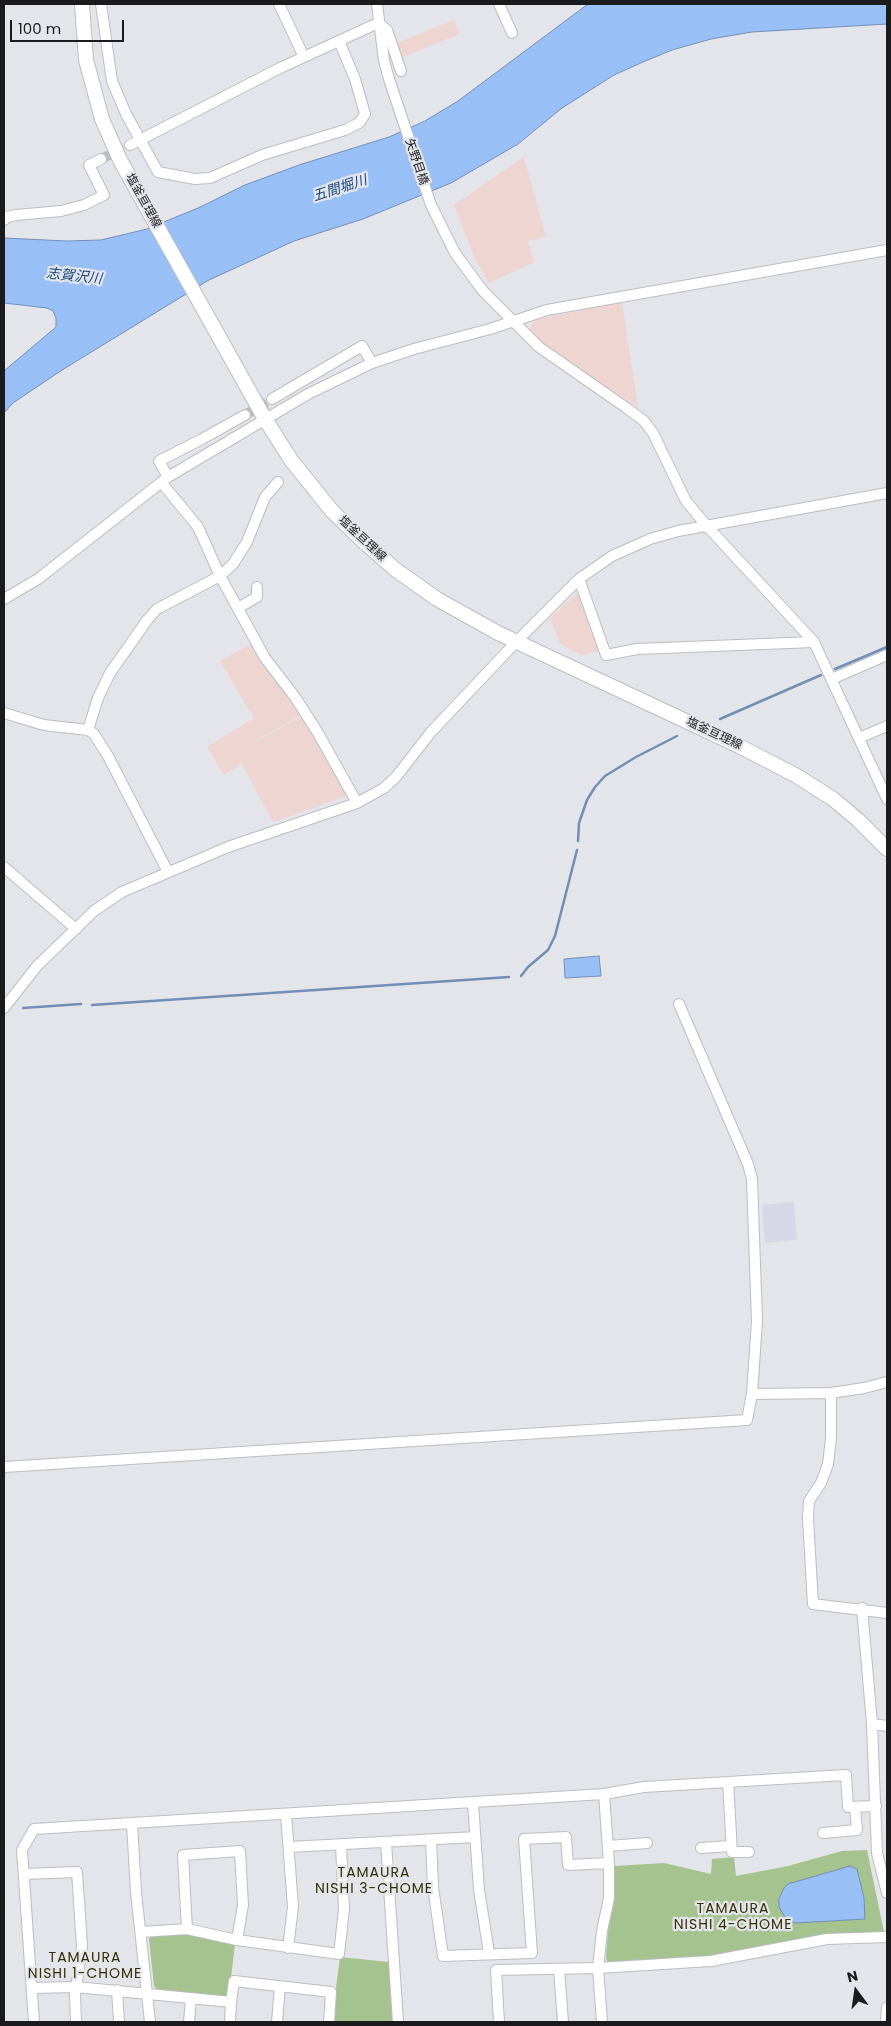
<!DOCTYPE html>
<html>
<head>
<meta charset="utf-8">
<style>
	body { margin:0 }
	#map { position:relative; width:891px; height:2026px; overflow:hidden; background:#e4e5eb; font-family:Poppins,sans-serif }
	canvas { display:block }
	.frame { position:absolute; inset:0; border:5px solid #1b1b1d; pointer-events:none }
	.north { position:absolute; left:831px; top:1966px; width:50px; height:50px; -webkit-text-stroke:4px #e4e5eb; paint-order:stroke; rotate:346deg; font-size:14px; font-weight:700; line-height:20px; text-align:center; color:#1b1b1d }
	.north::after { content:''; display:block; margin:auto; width:18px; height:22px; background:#1b1b1d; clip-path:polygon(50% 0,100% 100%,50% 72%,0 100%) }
	.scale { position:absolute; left:10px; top:20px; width:114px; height:22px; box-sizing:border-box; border:2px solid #1b1b1d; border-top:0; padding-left:6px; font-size:15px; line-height:18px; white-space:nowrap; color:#1b1b1d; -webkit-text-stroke:4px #e4e5eb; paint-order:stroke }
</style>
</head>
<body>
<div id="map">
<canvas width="891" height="2026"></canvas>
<div class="frame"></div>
<div class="north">N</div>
<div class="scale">100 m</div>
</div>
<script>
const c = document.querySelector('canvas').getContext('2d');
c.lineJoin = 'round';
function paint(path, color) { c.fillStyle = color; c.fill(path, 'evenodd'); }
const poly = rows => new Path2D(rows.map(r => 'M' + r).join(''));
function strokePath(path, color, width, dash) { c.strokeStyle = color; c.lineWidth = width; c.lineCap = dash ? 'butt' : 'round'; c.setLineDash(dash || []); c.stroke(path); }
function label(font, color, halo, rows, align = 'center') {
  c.font = font + ' Poppins,"Noto Sans JP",sans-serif'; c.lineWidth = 4.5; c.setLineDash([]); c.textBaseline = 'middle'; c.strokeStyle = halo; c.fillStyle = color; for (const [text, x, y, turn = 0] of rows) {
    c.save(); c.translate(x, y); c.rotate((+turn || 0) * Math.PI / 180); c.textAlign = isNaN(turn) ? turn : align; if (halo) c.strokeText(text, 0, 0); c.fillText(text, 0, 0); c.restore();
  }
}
paint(poly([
	[794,1202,797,1240,765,1243,762,1205]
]), '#d7d8e5');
paint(poly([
	[454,20,460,34,403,57,397,43],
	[524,157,546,237,528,241,535,262,489,283,475,259,454,205],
	[622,302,638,407,566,360,528,331,535,320],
	[580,591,601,651,581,655,560,644,550,618],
	[254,642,304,714,257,740,252,733,257,741,304,715,350,795,273,822,242,764,224,775,207,747,254,718,220,661]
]), '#efd5d1');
paint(poly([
	[867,1850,884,1932,710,1957,608,1963,606,1958,608,1930,614,1904,615,1866,664,1863,711,1874,712,1859,734,1857,736,1876,788,1866,842,1851],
	[184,1932,235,1944,229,1995,225,1999,158,1991,154,1986,149,1939,152,1934],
	[340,1957,389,1962,394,2022,333,2022,333,2010]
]), '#a5c38e');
const water = poly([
	[588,4,887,4,887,24,752,32,711,39,672,50,643,62,614,75,562,108,518,144,451,183,363,219,294,241,209,280,62,370,13,403,4,413,4,371,56,327,56,318,53,311,47,308,4,303,4,238,67,241,101,240,147,229,198,208,245,185,299,165,389,137,425,121,458,101,588,4],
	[599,956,601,976,565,978,564,959,599,956],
	[850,1866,857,1869,864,1898,865,1919,796,1923,788,1920,783,1914,779,1907,779,1899,784,1888,788,1884,850,1866]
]);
paint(water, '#98c0f6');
strokePath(water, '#728eb5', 1);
strokePath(poly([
	[835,669,887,647],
	[720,719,821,675],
	[578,841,579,823,587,800,595,787,605,776,636,757,677,736],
	[521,976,528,967,548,950,555,936,577,850],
	[92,1005,509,977],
	[23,1008,81,1004]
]), '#728eb5', 2.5);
strokePath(poly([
	[101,159,130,145],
	[245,415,272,399]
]), '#bcbdc2', 10, [10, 5]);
const minor = poly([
	[101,4,112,81,126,114,158,172,195,179,210,178,262,155,345,130,359,123,365,114,355,79,339,41],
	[279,4,304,57],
	[377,4,384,61,389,79,431,205,455,253,483,291,539,347,628,409,644,421,653,433,686,501,706,525,814,642,887,799],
	[499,4,512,33],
	[378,23,387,30,401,71],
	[130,145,280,68,378,23],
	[4,220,7,217,16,215,61,211,84,205,104,195,89,165,101,159],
	[272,399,362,346,372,363],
	[168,477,159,461,202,439,245,415],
	[161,482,198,527,220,576,265,658,295,697,318,733,357,803],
	[579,579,606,655,637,649,814,642],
	[4,599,38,579,168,477,308,394,372,363,414,349,490,329,547,310,887,250],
	[238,608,257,597,257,587],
	[832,679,887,655],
	[4,713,44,725,88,730,94,734,108,756,168,872],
	[88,730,98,698,110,673,148,619,157,609,220,576,233,564,247,542,265,497,278,482],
	[859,738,887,726],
	[4,867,76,929],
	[4,1008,37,966,94,911,122,892,228,847,357,803,384,788,396,777,431,732,517,641,579,579,612,556,650,539,678,531,887,493],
	[831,1393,831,1438,828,1464,821,1483,809,1501,808,1518,813,1604,887,1613],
	[752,1394,831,1393,864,1388,887,1382],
	[4,1467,747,1420,752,1394,757,1321,752,1179,748,1164,679,1004],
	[862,1608,872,1724,877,1853,887,1893],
	[872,1724,887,1726],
	[728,1782,732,1852,749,1852],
	[473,1803,479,1890,489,1953],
	[286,1814,293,1907,288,1948],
	[132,1824,136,1892,150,2022],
	[823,1833,857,1830,855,1807],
	[431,1840,433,1887,443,1956,532,1953,524,1839,566,1837,568,1865,609,1863],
	[386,1842,398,2022],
	[608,1846,647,1843],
	[289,1847,475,1837],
	[701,1848,731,1846],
	[24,1874,77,1872,82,1946,75,1995,76,2022],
	[187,1929,183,1855,240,1851,243,1905,237,1940],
	[141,1932,187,1929,237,1940,339,1954,344,1909,341,1845],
	[559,1969,563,2022],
	[32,1988,76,1987,231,2002,234,1981,331,1992,329,2022],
	[117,1990,119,2022],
	[34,2022,22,1850,34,1829,604,1794,644,1787,846,1775,848,1807,876,1806],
	[189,2022,191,1998],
	[230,2022,231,2002],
	[277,2022,280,1986],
	[499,2022,496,1970,598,1968,711,1961,827,1939,887,1937],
	[602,2022,598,1968,602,1931,609,1898,609,1863,604,1794],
	[886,2022,887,2007]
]);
const major = poly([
	[82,4,86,60,102,119,120,160,265,419,291,460,332,511,364,542,396,570,437,599,498,633,739,746,797,776,833,799,858,820,887,849]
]);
strokePath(minor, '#bcbdc2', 12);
strokePath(major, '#bcbdc2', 16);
strokePath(minor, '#fff', 10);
strokePath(major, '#fff', 14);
label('12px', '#1b1b1d', '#e4e5eb', [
	["矢野目橋",416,162,71],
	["塩釜亘理線",143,201,61],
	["塩釜亘理線",362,539,43],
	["塩釜亘理線",714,734,25]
]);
label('italic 14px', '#154580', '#e4e5eb', [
	["五間堀川",340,189,-18],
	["志賀沢川",74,277,6]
]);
c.letterSpacing = '1px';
label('14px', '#312e03', '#e4e5eb', [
	["TAMAURA",374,1873],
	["NISHI 3-CHOME",374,1889],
	["TAMAURA",733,1909],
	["NISHI 4-CHOME",733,1925],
	["TAMAURA",85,1958],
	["NISHI 1-CHOME",85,1974]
]);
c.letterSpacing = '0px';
</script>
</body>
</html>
